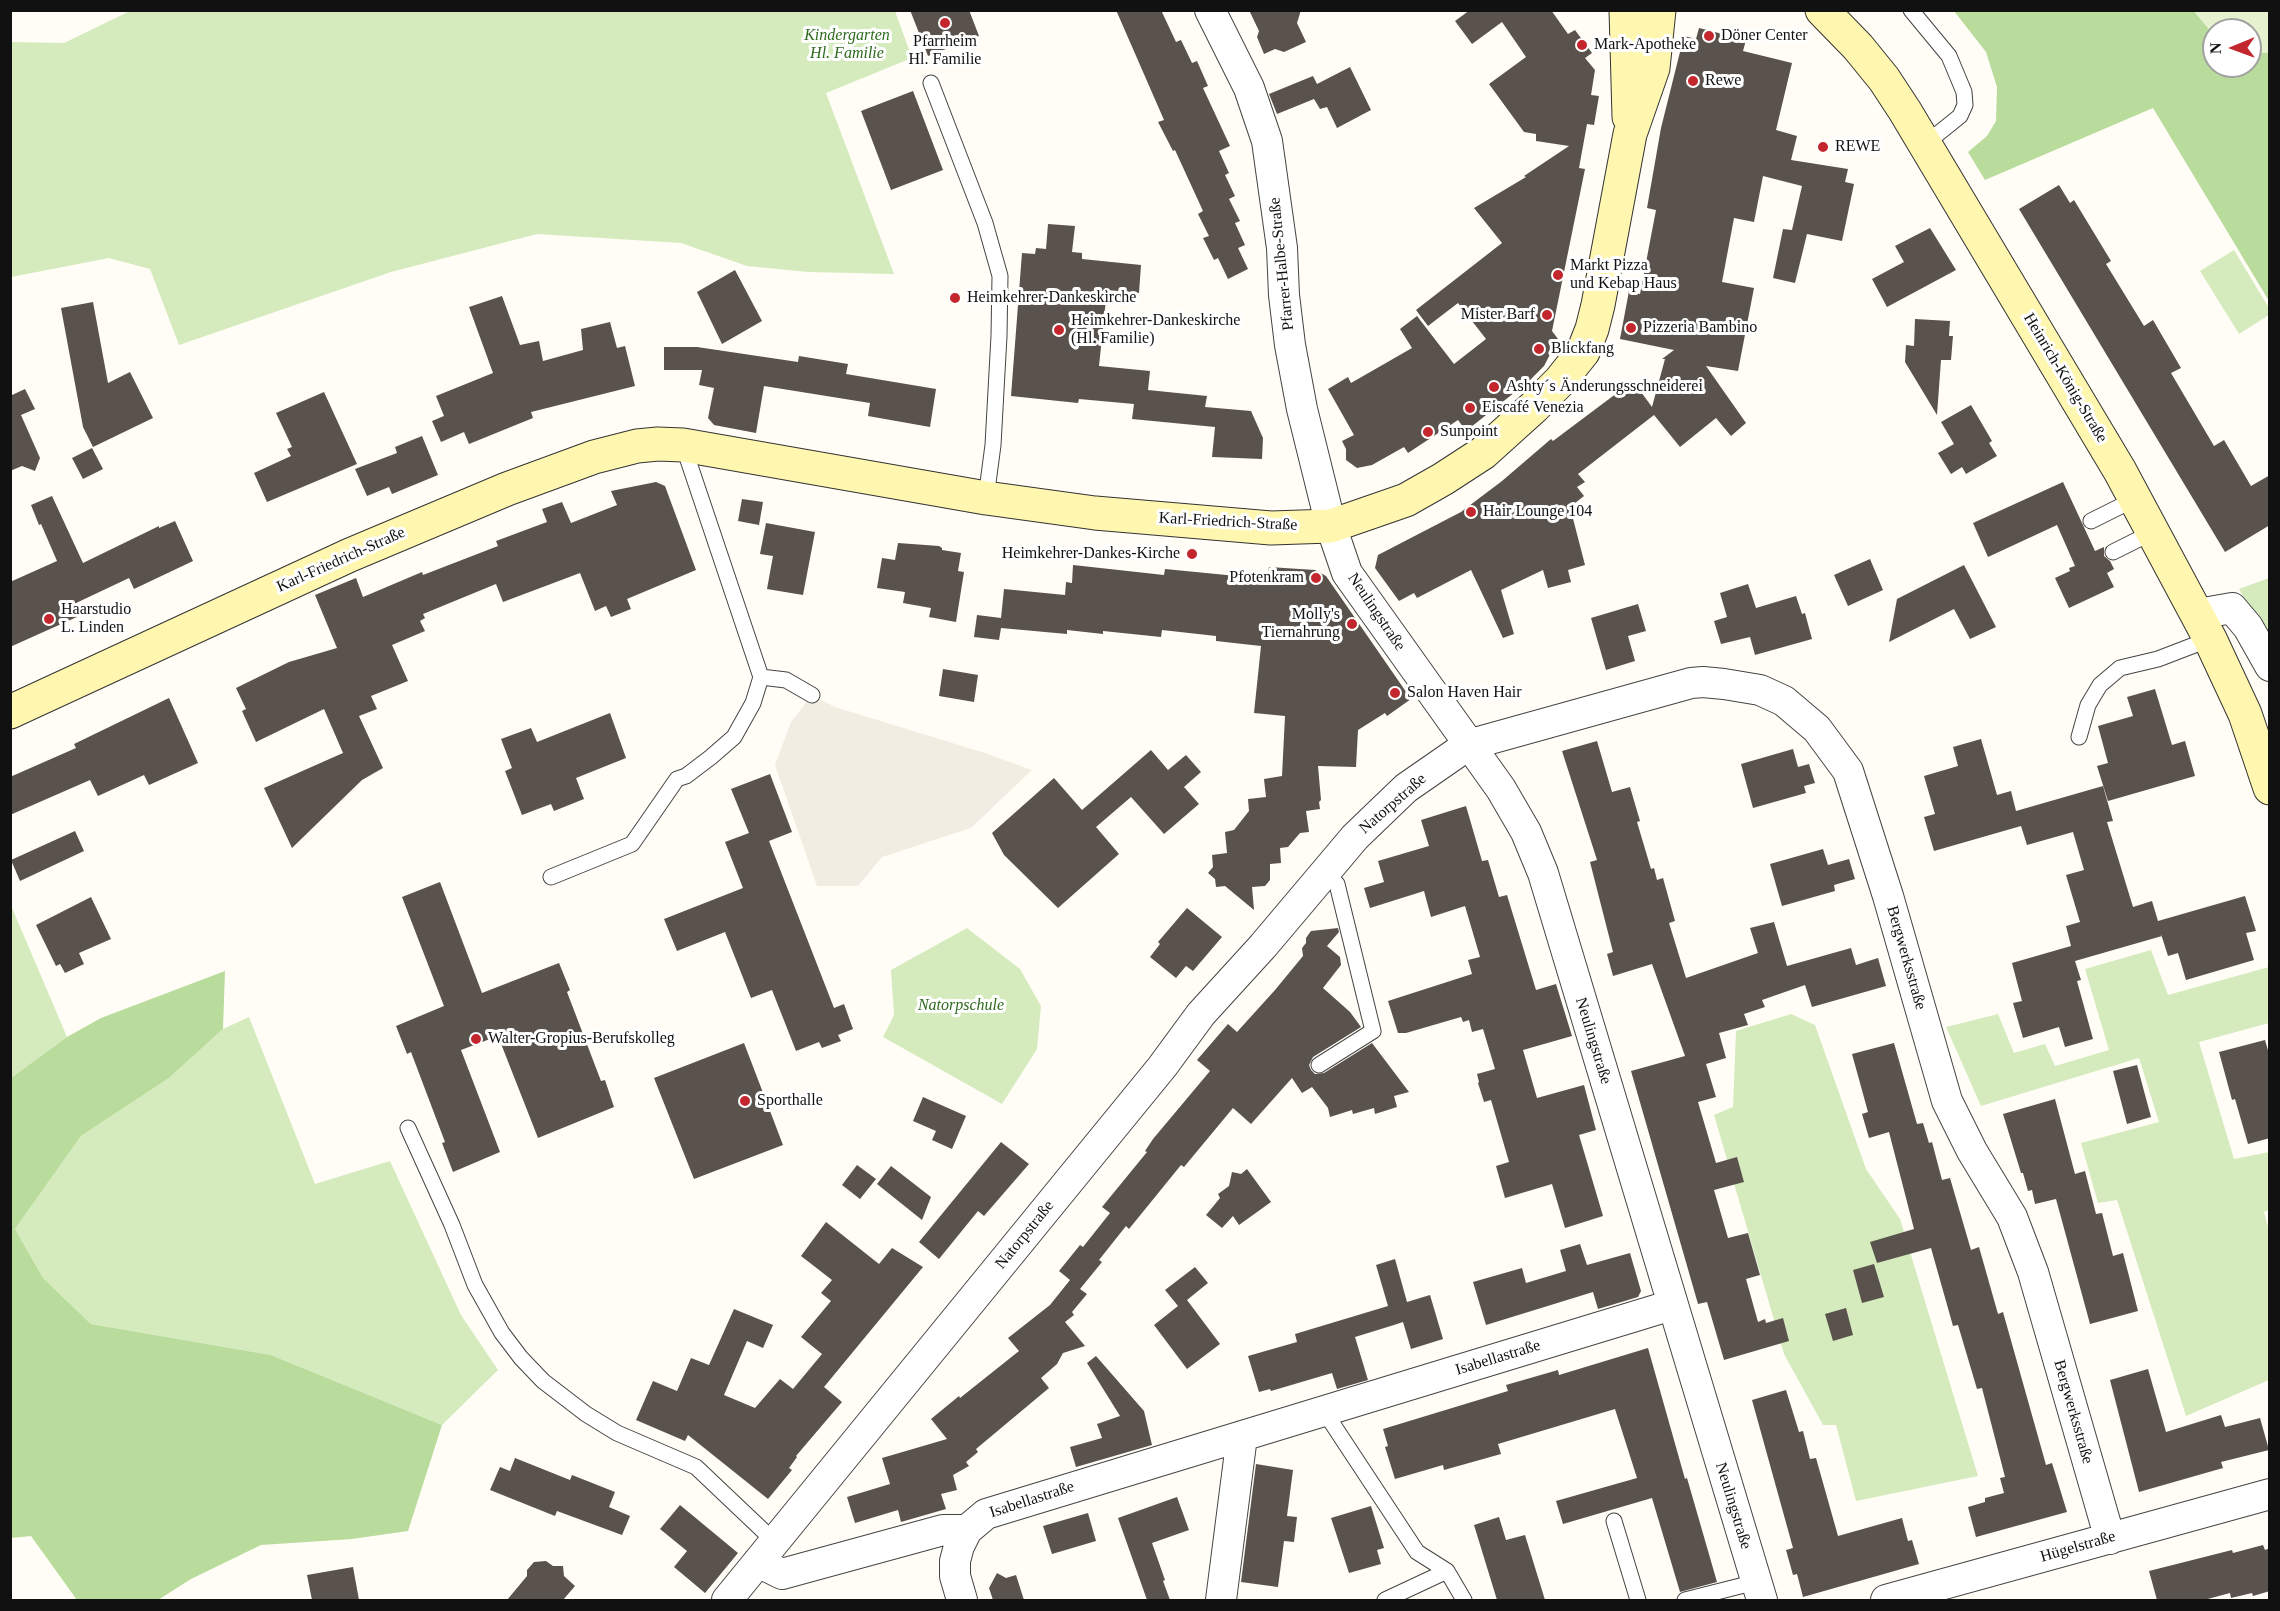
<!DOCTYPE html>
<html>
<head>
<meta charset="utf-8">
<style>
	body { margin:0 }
	#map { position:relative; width:2280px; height:1611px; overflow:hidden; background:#fffdf5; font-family:"Times New Roman",serif }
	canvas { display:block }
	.frame { position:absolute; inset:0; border:12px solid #111; pointer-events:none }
	.north { position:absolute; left:2202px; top:18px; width:60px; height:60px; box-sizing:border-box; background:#fff; border:2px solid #a0a0a0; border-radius:50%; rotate:269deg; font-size:16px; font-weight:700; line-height:24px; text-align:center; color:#111 }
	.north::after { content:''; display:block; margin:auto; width:21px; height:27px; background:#c4262e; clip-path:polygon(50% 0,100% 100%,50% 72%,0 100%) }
</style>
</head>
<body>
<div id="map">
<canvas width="2280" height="1611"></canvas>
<div class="frame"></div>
<div class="north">N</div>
</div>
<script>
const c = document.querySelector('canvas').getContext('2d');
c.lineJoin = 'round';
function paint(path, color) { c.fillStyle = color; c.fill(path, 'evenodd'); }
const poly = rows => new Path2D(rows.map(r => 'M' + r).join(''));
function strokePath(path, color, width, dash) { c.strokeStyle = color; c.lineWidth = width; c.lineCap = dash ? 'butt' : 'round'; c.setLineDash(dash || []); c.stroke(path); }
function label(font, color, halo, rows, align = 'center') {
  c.font = font + ' "Times New Roman",serif'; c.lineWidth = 6; c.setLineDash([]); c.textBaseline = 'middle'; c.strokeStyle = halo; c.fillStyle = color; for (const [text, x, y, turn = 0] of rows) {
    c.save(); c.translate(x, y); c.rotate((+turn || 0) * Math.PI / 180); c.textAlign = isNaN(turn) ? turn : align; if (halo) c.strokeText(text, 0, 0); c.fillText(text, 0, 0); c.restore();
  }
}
paint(poly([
	[132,10,895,11,912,58,826,93,894,274,808,272,747,266,681,243,537,234,391,272,179,345,150,269,109,258,11,277,11,42,64,43],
	[2234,250,2269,308,2269,315,2239,334,2200,271],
	[2269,578,2269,642,2239,589],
	[10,903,67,1037,11,1078,10,1078],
	[967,928,1020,969,1041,1006,1037,1049,1002,1104,883,1037,894,1015,891,970],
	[2151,950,2168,995,2269,967,2269,1023,2199,1042,2234,1159,2269,1152,2269,1210,2264,1212,2270,1235,2269,1380,2186,1416,2117,1200,2098,1203,2081,1143,2159,1122,2139,1058,1981,1106,1946,1027,1998,1014,2014,1053,2045,1044,2055,1066,2109,1050,2085,969],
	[1791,1014,1815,1025,1866,1169,1900,1219,1978,1476,1856,1501,1836,1425,1823,1425,1784,1354,1714,1115,1733,1107,1736,1031],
	[249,1017,315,1184,390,1161,461,1315,498,1370,442,1425,271,1355,91,1324,43,1278,15,1229,81,1136,169,1078,223,1029]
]), '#d5ebbd');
paint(poly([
	[1954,11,2194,11,2214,35,2214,66,2250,66,2250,52,2269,53,2269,301,2153,108,1985,180,1968,152,1987,136,1996,121,1997,87,1986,52],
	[225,971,223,1029,169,1078,81,1136,15,1229,43,1278,91,1324,271,1355,442,1425,408,1531,352,1539,261,1545,191,1579,158,1600,77,1600,31,1536,11,1538,11,1078,67,1037,101,1018]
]), '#b9dc9c');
paint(poly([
	[2194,11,2269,11,2269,53,2250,52,2250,30,2214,30,2214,35]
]), '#e6f2cf');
paint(poly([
	[812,695,835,707,985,753,1032,770,971,828,882,857,858,886,817,886,775,765,791,722]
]), '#f1ede2');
paint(poly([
	[910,10,969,10,979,36,928,56],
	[1116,10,1161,10,1176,42,1181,40,1192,63,1197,61,1208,86,1203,88,1230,146,1219,151,1229,173,1225,175,1235,196,1229,199,1240,221,1235,223,1245,245,1238,248,1248,269,1228,279,1218,258,1214,260,1203,238,1209,236,1198,214,1203,211,1175,150,1173,151,1158,122,1164,120],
	[1249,10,1301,10,1297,23,1306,42,1284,52,1275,49,1264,54,1257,37,1259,31],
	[1470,10,1551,10,1568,34,1575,30,1592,53,1585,58,1595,70,1591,95,1599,96,1594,125,1587,124,1579,168,1585,169,1552,331,1558,339,1544,366,1529,381,1466,431,1458,420,1408,453,1404,447,1372,465,1357,468,1346,460,1346,449,1342,441,1354,435,1328,389,1348,377,1351,383,1412,348,1400,329,1417,316,1454,364,1486,339,1458,303,1428,326,1416,310,1502,243,1474,208,1526,177,1524,176,1569,146,1536,141,1536,134,1524,132,1489,84,1526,57,1502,22,1472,44,1455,21],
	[1699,28,1746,40,1743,51,1792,63,1776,130,1797,136,1791,160,1848,169,1845,182,1854,184,1842,241,1807,234,1795,283,1773,278,1783,229,1792,230,1802,186,1763,176,1754,222,1734,218,1722,282,1754,288,1738,371,1706,366,1746,423,1731,436,1716,418,1680,447,1654,415,1578,474,1585,482,1577,487,1584,496,1570,507,1585,565,1568,570,1571,582,1548,588,1543,570,1501,590,1514,634,1503,638,1471,570,1417,598,1414,593,1399,601,1375,568,1378,555,1461,512,1502,481,1551,439,1553,441,1633,381,1652,407,1665,359,1662,359,1674,350,1620,339,1629,291,1640,294,1656,210,1647,208,1661,128,1684,36,1696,39],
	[1350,67,1371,110,1337,128,1327,107,1320,109,1314,99,1277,114,1269,94,1313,76,1317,84],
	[913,91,943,170,891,190,861,111],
	[2059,185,2070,203,2074,200,2111,261,2106,264,2144,326,2153,320,2181,368,2171,373,2214,446,2224,440,2251,486,2270,475,2270,525,2225,552,2019,209],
	[1048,224,1075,226,1072,252,1082,253,1082,259,1141,265,1139,293,1107,290,1099,366,1150,371,1148,390,1207,396,1205,407,1251,411,1263,438,1262,459,1212,457,1215,427,1132,419,1134,404,1079,399,1078,403,1011,396,1022,253,1035,254,1036,248,1046,249],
	[1930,228,1956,270,1887,307,1872,279,1904,262,1895,246],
	[735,270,762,321,722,344,697,292],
	[502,296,520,345,539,341,543,361,583,350,581,329,610,322,617,348,625,346,635,386,531,412,533,418,469,444,464,432,441,442,432,421,444,416,436,396,493,373,469,307],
	[93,302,108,383,130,372,153,418,93,447,83,427,61,308],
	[1915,319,1950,321,1949,336,1953,336,1951,360,1941,360,1937,415,1905,362,1906,345,1914,346],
	[664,347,697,347,798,362,799,356,848,364,846,374,936,389,930,427,868,416,870,403,764,386,756,433,714,425,708,418,714,388,699,385,702,370,664,370],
	[25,389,35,409,21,415,40,458,35,471,22,466,10,471,10,392,12,395],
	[324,392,357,464,267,502,254,473,291,456,287,449,292,447,276,413],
	[1971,405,1992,441,1989,443,1997,456,1966,474,1962,467,1951,474,1938,453,1954,444,1941,422],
	[422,436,438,475,392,494,389,487,367,496,355,469,397,453,395,447],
	[92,448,103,469,83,479,72,458],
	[656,482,665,486,696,570,627,599,631,609,611,617,606,606,595,611,580,573,503,602,496,584,423,614,425,618,420,621,425,631,392,645,408,681,371,696,377,709,359,716,383,768,362,780,292,848,264,788,343,753,324,709,256,742,242,711,246,709,236,688,289,662,337,648,315,595,356,578,363,597,422,572,423,575,498,546,496,541,547,522,542,509,562,502,571,523,617,505,611,491],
	[2063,482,2095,551,2104,547,2104,556,2110,561,2114,569,2107,573,2114,587,2069,608,2055,578,2070,571,2069,568,2075,566,2057,525,1988,557,1973,523],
	[52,496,83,563,159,526,159,528,175,521,193,561,134,589,129,578,74,604,79,616,10,647,10,582,57,561,41,524,39,525,31,505],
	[742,499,763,502,759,525,738,521],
	[766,523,815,532,803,595,767,589,773,556,760,554],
	[898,543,939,546,942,548,942,550,961,553,958,571,964,572,956,622,929,617,931,608,903,603,905,592,877,588,882,558,895,560],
	[1870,559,1883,590,1848,606,1834,575],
	[1073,565,1164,575,1165,569,1267,579,1269,567,1315,570,1326,576,1411,699,1387,716,1385,713,1358,730,1356,767,1318,766,1321,800,1319,802,1320,809,1306,811,1309,832,1300,833,1288,847,1280,848,1281,863,1270,864,1270,880,1265,886,1252,887,1254,910,1225,886,1216,887,1215,879,1208,873,1213,867,1212,855,1227,853,1225,832,1234,830,1249,811,1248,799,1266,797,1264,779,1282,776,1285,716,1254,713,1261,646,1216,641,1216,636,1162,630,1161,637,1103,631,1103,634,1067,630,1067,634,1001,628,999,640,974,637,977,615,1001,618,1004,589,1065,595,1066,582,1072,583],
	[1964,565,1996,627,1970,639,1954,609,1889,642,1897,599],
	[1748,584,1756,608,1796,596,1802,614,1805,613,1812,639,1755,655,1750,637,1721,644,1714,621,1727,617,1720,593],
	[1638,604,1646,631,1628,636,1635,661,1606,670,1591,618],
	[943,669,978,675,974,702,939,696],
	[2155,689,2172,745,2185,741,2195,776,2108,801,2097,766,2108,763,2098,726,2133,716,2127,697],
	[169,698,198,763,149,785,144,775,98,796,90,780,10,815,10,777,76,748,74,744],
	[610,713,626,758,576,778,584,799,554,811,551,804,522,815,505,771,512,768,501,739,531,728,537,742],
	[1981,739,1997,795,2011,791,2016,811,2103,786,2113,821,2107,822,2133,907,2152,901,2158,921,2245,896,2256,931,2246,933,2254,960,2186,980,2178,953,2168,956,2161,934,2162,936,2075,961,2081,980,2077,981,2093,1039,2065,1047,2059,1027,2023,1038,2013,1003,2022,1001,2012,963,2071,946,2066,926,2080,922,2066,875,2084,870,2073,832,2027,845,2021,826,1934,851,1924,817,1935,814,1924,776,1958,766,1953,747],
	[1597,741,1612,792,1630,787,1640,821,1637,822,1651,869,1654,868,1657,880,1663,878,1675,921,1669,923,1686,978,1758,953,1750,928,1774,922,1787,966,1851,948,1856,965,1878,958,1886,986,1812,1007,1805,985,1762,1000,1765,1007,1744,1014,1748,1025,1719,1033,1726,1058,1706,1064,1716,1097,1698,1102,1716,1163,1737,1157,1744,1182,1714,1190,1728,1238,1748,1233,1760,1275,1746,1279,1758,1322,1765,1319,1766,1323,1783,1318,1789,1341,1724,1360,1707,1302,1698,1304,1631,1071,1685,1056,1652,964,1613,976,1607,954,1613,952,1590,862,1597,860,1562,751],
	[1793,749,1798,767,1809,764,1815,783,1804,786,1806,793,1753,808,1741,764],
	[1151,750,1168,770,1186,755,1201,772,1184,787,1199,804,1164,834,1131,797,1096,827,1119,854,1058,908,1004,855,992,833,1054,778,1082,810],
	[770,774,792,832,769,841,834,1008,844,1004,853,1029,838,1035,841,1041,822,1048,819,1042,796,1051,772,990,751,998,725,932,677,951,664,919,743,888,725,842,749,833,731,789],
	[1466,806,1482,861,1488,860,1499,897,1507,895,1536,990,1556,984,1572,1036,1523,1050,1537,1098,1584,1085,1596,1130,1579,1135,1603,1216,1565,1228,1552,1184,1505,1198,1496,1166,1509,1162,1491,1100,1484,1102,1478,1083,1479,1082,1477,1074,1495,1069,1483,1029,1472,1032,1469,1020,1463,1022,1461,1017,1406,1033,1398,1033,1388,1001,1472,974,1468,960,1480,957,1465,906,1431,917,1424,891,1370,908,1364,888,1384,882,1378,861,1429,846,1421,820],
	[75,831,84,851,20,881,11,860],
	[1823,849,1828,865,1849,859,1855,879,1834,885,1835,891,1782,906,1770,864],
	[440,882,482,993,559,963,570,990,567,992,601,1081,605,1080,614,1107,538,1138,498,1036,461,1050,500,1152,453,1172,442,1143,445,1142,411,1052,407,1054,396,1026,444,1006,402,897],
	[91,897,111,939,79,953,84,964,65,973,60,964,56,966,36,925],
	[1187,908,1222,937,1193,971,1186,966,1176,978,1150,957,1160,944,1158,942],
	[1338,928,1339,932,1327,946,1340,957,1341,965,1323,988,1350,1012,1361,1027,1313,1057,1309,1065,1311,1070,1315,1074,1324,1073,1372,1043,1409,1092,1394,1096,1397,1107,1375,1114,1374,1108,1353,1114,1352,1110,1330,1117,1328,1108,1312,1087,1302,1093,1292,1078,1251,1124,1233,1108,1184,1167,1181,1165,1129,1229,1126,1226,1099,1260,1102,1262,1080,1289,1087,1294,1072,1312,1074,1315,1065,1322,1085,1346,1063,1353,1057,1364,1041,1378,1049,1388,976,1449,978,1452,966,1462,969,1466,953,1475,957,1490,941,1494,946,1509,901,1522,898,1510,855,1523,847,1497,890,1484,882,1458,947,1439,931,1419,959,1396,960,1398,1019,1351,1008,1338,1050,1305,1070,1280,1059,1271,1080,1245,1083,1247,1110,1213,1102,1207,1147,1152,1145,1151,1153,1139,1210,1071,1197,1060,1228,1024,1237,1032,1275,990,1303,956,1302,948,1306,943,1306,938,1311,931],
	[2265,1040,2270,1057,2270,1138,2248,1144,2235,1099,2232,1100,2219,1052],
	[744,1043,783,1145,694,1179,654,1078],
	[1894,1043,1917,1124,1923,1123,1929,1143,1932,1142,1942,1180,1950,1178,1971,1250,1979,1247,1998,1314,2003,1312,2046,1465,2052,1463,2067,1512,1976,1537,1968,1507,1985,1502,1985,1498,2004,1493,2000,1478,2005,1477,1982,1388,1977,1389,1958,1325,1953,1326,1931,1248,1877,1263,1870,1242,1914,1229,1889,1132,1869,1138,1862,1114,1868,1112,1852,1054],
	[2137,1065,2151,1117,2127,1124,2113,1071],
	[923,1097,966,1116,952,1149,932,1140,936,1131,913,1121],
	[2055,1099,2075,1174,2085,1171,2096,1214,2102,1213,2113,1256,2123,1253,2138,1311,2090,1324,2056,1199,2035,1204,2032,1190,2028,1191,2023,1173,2021,1173,2003,1114],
	[1001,1142,1029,1164,984,1216,978,1211,939,1259,919,1242],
	[857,1165,876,1179,860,1199,842,1185],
	[891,1166,931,1197,922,1220,877,1184],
	[1247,1169,1271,1202,1239,1225,1233,1216,1222,1228,1206,1215,1220,1198,1218,1194,1229,1186,1232,1172,1241,1174],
	[826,1222,879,1264,892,1248,923,1267,824,1387,842,1402,796,1456,797,1457,789,1468,792,1470,768,1499,688,1435,685,1441,636,1420,653,1381,677,1391,691,1358,709,1365,734,1309,773,1325,763,1348,747,1341,724,1395,755,1408,780,1379,793,1389,822,1354,801,1337,831,1301,821,1293,832,1280,801,1256],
	[1580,1244,1587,1265,1630,1253,1641,1291,1638,1297,1598,1309,1593,1292,1486,1325,1473,1282,1522,1268,1526,1283,1566,1271,1560,1250],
	[1395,1259,1407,1302,1430,1295,1443,1339,1411,1349,1403,1322,1394,1325,1355,1337,1368,1380,1337,1389,1332,1373,1271,1391,1270,1389,1259,1392,1248,1356,1297,1342,1295,1334,1388,1306,1376,1265],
	[1874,1264,1884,1297,1862,1303,1853,1270],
	[1195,1267,1208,1283,1187,1300,1220,1344,1187,1369,1154,1325,1178,1306,1165,1290],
	[1846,1308,1853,1335,1833,1341,1825,1314],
	[1648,1348,1685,1479,1687,1478,1717,1582,1680,1592,1652,1498,1563,1524,1556,1501,1637,1478,1615,1409,1498,1444,1501,1454,1444,1470,1443,1465,1395,1479,1385,1447,1388,1446,1383,1429,1508,1391,1506,1385,1558,1370,1559,1375],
	[1096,1356,1144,1411,1152,1445,1076,1467,1070,1447,1102,1438,1097,1424,1120,1416,1087,1363],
	[2148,1369,2166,1432,2221,1415,2225,1427,2260,1418,2269,1450,2221,1462,2223,1468,2139,1492,2110,1380],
	[1786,1390,1799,1432,1803,1431,1810,1459,1816,1458,1838,1536,1902,1518,1908,1541,1912,1540,1919,1564,1803,1597,1797,1574,1793,1575,1786,1550,1793,1548,1752,1400],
	[515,1458,570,1480,572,1475,615,1492,609,1507,630,1516,622,1535,557,1511,555,1516,490,1490,500,1467,510,1471],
	[1256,1464,1293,1470,1287,1516,1297,1517,1294,1542,1284,1541,1278,1587,1241,1582],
	[1177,1497,1189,1530,1152,1543,1165,1580,1163,1581,1170,1600,1147,1600,1118,1518],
	[680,1505,738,1553,705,1593,674,1567,687,1551,660,1529],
	[1371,1506,1384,1548,1377,1550,1381,1564,1349,1573,1331,1518],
	[1088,1513,1096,1541,1052,1554,1043,1526],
	[1499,1517,1506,1540,1525,1535,1545,1600,1497,1600,1474,1525],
	[2263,1545,2265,1550,2270,1548,2270,1591,2253,1596,2252,1593,2231,1598,2230,1593,2204,1600,2157,1600,2149,1571,2232,1550,2233,1553],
	[546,1561,553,1566,563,1566,564,1576,575,1586,563,1600,507,1600,527,1576,527,1570,534,1562],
	[353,1567,359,1600,312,1600,307,1575],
	[997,1573,1006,1578,1016,1575,1024,1600,993,1600,989,1588]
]), '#5a524d');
const lane = poly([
	[1911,10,1949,56,1964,92,1965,105,1960,116,1924,145],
	[931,83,985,223,1000,276,999,336,993,445,986,498],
	[2091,521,2135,499],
	[2113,552,2153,532],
	[761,677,786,680,812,695],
	[2079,737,2088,705,2100,685,2120,668,2158,659,2210,639],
	[551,877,632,844,677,779,686,776,711,757,734,737,753,703,761,677,683,445],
	[1319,1065,1373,1031,1337,884,1325,871],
	[408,1128,452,1225,475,1285,502,1333,521,1358,543,1381,586,1414,617,1433,696,1467,774,1541],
	[1324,1411,1417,1552,1447,1571,1464,1600],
	[1614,1521,1638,1600],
	[1385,1600,1447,1571],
	[1685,1600,1756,1582]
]);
const street = poly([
	[1210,10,1249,88,1267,141,1282,248,1284,295,1290,345,1302,409,1331,526,1347,573,1501,789,1526,832,1543,873,1762,1600],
	[2198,614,2232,608,2248,627,2270,666],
	[758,1562,782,1574,943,1530,967,1530],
	[727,1600,1162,1067,1201,1014,1263,946,1355,837,1382,811,1406,788,1468,745,1691,683,1703,682,1724,684,1760,690,1784,701,1817,729,1848,771,1888,896,1947,1101,1972,1151,2012,1217,2033,1272,2110,1539],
	[962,1600,955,1576,955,1561,959,1546,967,1530,986,1514,1672,1305],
	[1221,1600,1242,1436],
	[1886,1600,2270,1494]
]);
const secondary = poly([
	[1626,10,1629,117],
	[1822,10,1858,47,1884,79,1905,111,2120,471,2210,639,2245,714,2270,788],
	[10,712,350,555,507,489,594,457,637,446,658,444,683,445,986,498,1095,513,1271,528,1331,526,1406,500,1443,479,1483,453,1534,407,1560,381,1583,352,1592,329,1598,305,1630,134,1653,68,1659,10]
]);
strokePath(lane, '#444', 17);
strokePath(street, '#444', 32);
strokePath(secondary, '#333', 35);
strokePath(lane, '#fff', 15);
strokePath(street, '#fff', 30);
strokePath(secondary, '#fff6b0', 33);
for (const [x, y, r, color] of [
	[945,23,6,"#c4262e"],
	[1709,36,6,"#c4262e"],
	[1582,45,6,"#c4262e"],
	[1693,81,6,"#c4262e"],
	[1823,147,6,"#c4262e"],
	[1558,275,6,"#c4262e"],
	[955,298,6,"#c4262e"],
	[1547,315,6,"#c4262e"],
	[1631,328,6,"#c4262e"],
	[1059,330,6,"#c4262e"],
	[1539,349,6,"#c4262e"],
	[1494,387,6,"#c4262e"],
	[1470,408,6,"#c4262e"],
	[1428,432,6,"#c4262e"],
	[1471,512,6,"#c4262e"],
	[1192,554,6,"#c4262e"],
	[1316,578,6,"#c4262e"],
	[49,619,6,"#c4262e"],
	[1352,624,6,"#c4262e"],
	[1395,693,6,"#c4262e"],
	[476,1039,6,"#c4262e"],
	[745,1101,6,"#c4262e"]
]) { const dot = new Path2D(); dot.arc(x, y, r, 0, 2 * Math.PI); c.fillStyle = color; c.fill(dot); strokePath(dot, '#fff', 2); }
label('italic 16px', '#2f6b1f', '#fff', [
	["Kindergarten",847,36],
	["Hl. Familie",847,54],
	["Natorpschule",961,1006]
]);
label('16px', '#111', '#fff', [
	["Döner Center",1721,36],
	["Pfarrheim",945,42,"center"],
	["Hl. Familie",945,60,"center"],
	["Mark-Apotheke",1594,45],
	["Rewe",1705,81],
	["REWE",1835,147],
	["Markt Pizza",1570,266],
	["und Kebap Haus",1570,284],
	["Heimkehrer-Dankeskirche",967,298],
	["Mister Barf",1535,315,"right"],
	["Heimkehrer-Dankeskirche",1071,321],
	["(Hl. Familie)",1071,339],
	["Pizzeria Bambino",1643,328],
	["Blickfang",1551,349],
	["Ashty´s Änderungsschneiderei",1506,387],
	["Eiscafé Venezia",1482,408],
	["Sunpoint",1440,432],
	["Hair Lounge 104",1483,512],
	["Heimkehrer-Dankes-Kirche",1180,554,"right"],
	["Pfotenkram",1304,578,"right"],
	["Haarstudio",61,610],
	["L. Linden",61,628],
	["Molly's",1340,615,"right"],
	["Tiernahrung",1340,633,"right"],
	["Salon Haven Hair",1407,693],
	["Walter-Gropius-Berufskolleg",488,1039],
	["Sporthalle",757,1101]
], 'left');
label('16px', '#111', '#fff', [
	["Pfarrer-Halbe-Straße",1282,264,-96],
	["Heinrich-König-Straße",2065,378,59],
	["Karl-Friedrich-Straße",1228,522,3],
	["Karl-Friedrich-Straße",341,560,-24],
	["Neulingstraße",1376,612,56],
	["Natorpstraße",1393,804,-41],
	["Bergwerksstraße",1906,958,74],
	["Neulingstraße",1593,1041,73],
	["Natorpstraße",1025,1235,-51],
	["Isabellastraße",1498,1358,-17],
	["Bergwerksstraße",2073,1412,74],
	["Isabellastraße",1032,1500,-18],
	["Neulingstraße",1733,1506,73],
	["Hügelstraße",2078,1547,-16]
]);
</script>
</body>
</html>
